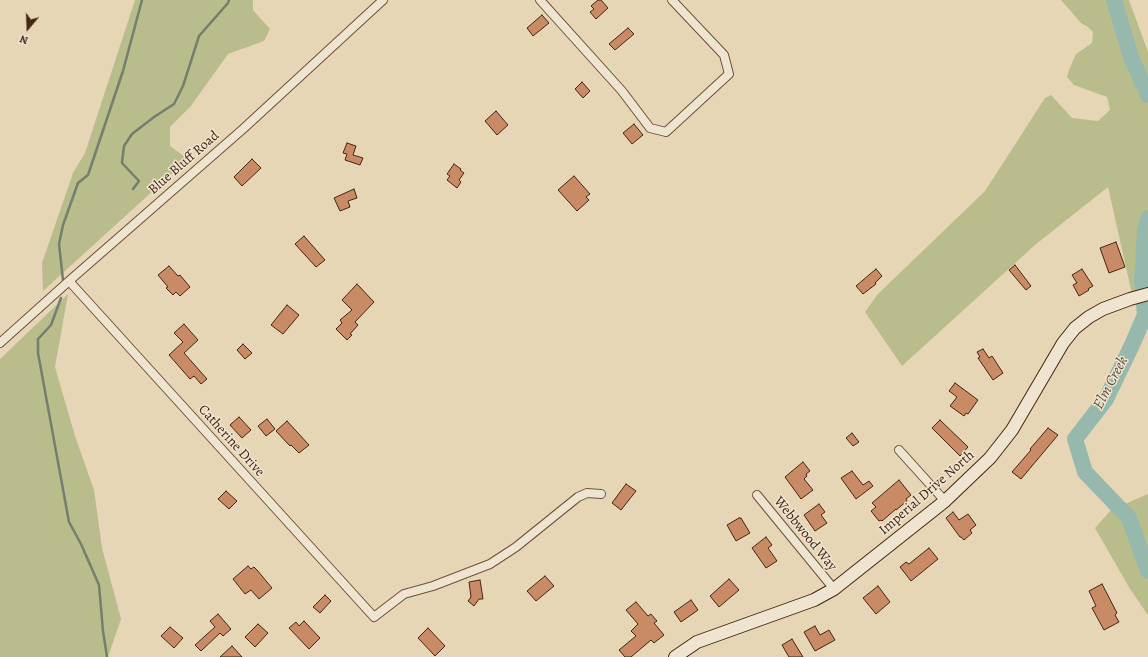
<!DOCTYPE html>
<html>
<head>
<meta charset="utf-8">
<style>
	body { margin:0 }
	#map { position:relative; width:1148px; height:657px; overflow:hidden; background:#e7d6b5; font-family:Alegreya,serif }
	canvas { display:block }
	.north { position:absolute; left:8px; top:8px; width:40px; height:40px; -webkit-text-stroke:3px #efe4cf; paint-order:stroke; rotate:199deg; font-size:11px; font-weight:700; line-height:16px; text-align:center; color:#452513 }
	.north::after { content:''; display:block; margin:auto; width:14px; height:18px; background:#452513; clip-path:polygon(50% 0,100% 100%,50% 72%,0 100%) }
</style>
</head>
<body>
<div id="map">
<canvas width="1148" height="657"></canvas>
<div class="north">N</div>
</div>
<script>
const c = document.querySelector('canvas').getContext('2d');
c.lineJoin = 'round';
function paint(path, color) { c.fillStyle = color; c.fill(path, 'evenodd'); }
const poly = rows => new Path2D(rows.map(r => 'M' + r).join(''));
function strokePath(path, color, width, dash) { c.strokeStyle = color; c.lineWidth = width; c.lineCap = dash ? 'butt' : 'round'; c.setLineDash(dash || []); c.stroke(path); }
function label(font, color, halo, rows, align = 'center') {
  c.font = font + ' Alegreya,serif'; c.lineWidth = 3; c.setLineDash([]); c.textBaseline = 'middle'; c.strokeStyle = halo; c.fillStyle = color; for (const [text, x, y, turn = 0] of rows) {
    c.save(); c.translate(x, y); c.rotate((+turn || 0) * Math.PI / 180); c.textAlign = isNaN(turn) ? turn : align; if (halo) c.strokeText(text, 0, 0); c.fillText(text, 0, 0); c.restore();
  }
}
paint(poly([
	[135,0,253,0,253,10,270,29,264,41,228,54,191,106,170,127,170,146,188,159,43,291,42,263,73,173,85,153],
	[1061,0,1129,0,1148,52,1148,289,1132,294,1108,187,1035,245,902,366,865,312,877,295,985,191,1045,98,1051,95,1072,118,1098,121,1110,110,1107,97,1074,85,1067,77,1069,70,1076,54,1092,43,1093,32,1088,27,1081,23],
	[68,294,55,367,75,436,94,490,102,548,121,619,108,657,0,657,0,359],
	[1148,494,1148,615,1130,589,1095,528,1111,510]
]), '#b8bd8b');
strokePath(poly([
	[133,189,139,181,122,163,124,146,132,134,154,117,174,104,183,86,199,36,228,3,229,0],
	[63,280,59,244,63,225,78,183,88,175,123,71,142,0],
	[61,298,51,325,38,339,38,353,69,522,81,544,99,585,103,631,107,657]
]), '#767e6f', 2.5);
strokePath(poly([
	[1114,0,1131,57,1148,95],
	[1148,218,1145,231,1142,281,1145,315,1132,345,1106,399,1075,439,1085,472,1129,518,1148,571]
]), '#97b9ad', 16);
const building = poly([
	[598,0,601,0,608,8,596,19,590,12,594,9,591,6,598,0],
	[542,15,549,23,533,36,527,28,542,15],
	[628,28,634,34,615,50,609,44,628,28],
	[582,82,590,91,583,98,575,89,582,82],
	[496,111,508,125,497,135,485,121,496,111],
	[634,124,643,135,632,144,623,133,634,124],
	[347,143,356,146,353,155,363,158,360,165,345,160,347,154,343,153,347,143],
	[252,159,261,168,242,186,234,177,252,159],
	[454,164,461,169,460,170,464,173,459,180,461,182,457,188,447,180,450,176,447,174,454,164],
	[574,176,590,194,586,197,589,200,577,211,558,190,574,176],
	[354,189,357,198,348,201,350,207,340,211,334,198,354,189],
	[304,236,325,260,316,267,295,244,304,236],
	[1116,242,1125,267,1109,273,1100,248,1116,242],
	[1015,265,1031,286,1026,290,1009,270,1015,265],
	[169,266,178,276,180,275,190,287,180,296,176,292,173,295,166,288,168,287,158,275,169,266],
	[876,269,882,276,875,283,876,284,863,294,856,286,876,269],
	[1082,269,1093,286,1088,289,1089,290,1079,296,1073,285,1077,283,1072,275,1082,269],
	[357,284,374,302,355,322,358,325,350,334,352,335,347,340,336,329,342,323,340,320,352,310,342,300,357,284],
	[287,305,299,315,283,334,271,325,287,305],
	[184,324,198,340,184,353,207,379,201,384,194,376,190,379,169,355,183,342,174,333,184,324],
	[243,344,252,353,245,359,237,350,243,344],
	[983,349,989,358,992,356,1003,373,993,380,978,358,980,357,977,352,983,349],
	[955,383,978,400,968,414,966,413,964,416,950,406,957,397,949,391,955,383],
	[239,417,251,430,242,438,230,425,239,417],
	[267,419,275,429,266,436,258,426,267,419],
	[940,420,968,447,960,456,932,428,940,420],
	[287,421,309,445,299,453,291,445,290,446,276,431,287,421],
	[1048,428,1058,435,1021,479,1012,472,1031,450,1030,449,1048,428],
	[852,433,859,442,853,446,846,438,852,433],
	[803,462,810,471,806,474,807,476,804,479,813,490,801,499,785,477,803,462],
	[852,471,863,485,869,481,873,486,856,499,841,478,852,471],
	[899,480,911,495,906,499,907,501,896,510,896,509,882,521,881,520,879,521,871,511,876,507,872,503,899,480],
	[626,484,636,491,621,510,612,503,626,484],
	[226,491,237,501,229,509,218,499,226,491],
	[819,504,825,512,821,515,827,523,815,531,804,515,819,504],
	[953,512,959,520,968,514,976,525,970,530,972,533,964,540,961,537,960,537,946,518,953,512],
	[739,518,741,518,750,533,736,541,727,525,739,518],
	[766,537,772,545,768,548,777,561,766,568,752,548,766,537],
	[929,548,938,559,911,581,900,567,906,562,909,564,929,548],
	[248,566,251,569,254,567,257,570,272,588,259,599,251,590,245,594,233,579,248,566],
	[545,576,554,586,536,601,527,591,545,576],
	[729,579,739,590,719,607,710,596,729,579],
	[480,580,483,599,479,599,474,606,468,601,471,597,469,582,480,580],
	[1102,584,1117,613,1115,615,1119,622,1104,630,1092,608,1096,606,1089,591,1102,584],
	[878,586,890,602,876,614,863,598,878,586],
	[325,595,331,601,320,613,313,607,325,595],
	[691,600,698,610,681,622,674,612,691,600],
	[636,602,648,616,651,614,657,621,654,623,664,635,654,643,651,640,631,657,625,657,619,650,636,636,631,631,638,624,626,610,636,602],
	[218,614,231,629,223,636,220,633,201,651,195,645,215,627,210,621,218,614],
	[304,621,320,638,309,649,289,628,296,622,299,626,304,621],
	[258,624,268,633,255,647,245,637,258,624],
	[815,626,820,635,829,630,835,640,815,651,804,632,815,626],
	[170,627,183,638,174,648,161,636,170,627],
	[428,628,445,646,435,656,418,638,428,628],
	[792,639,803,657,789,657,782,645,792,639],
	[232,646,242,657,220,657,232,646]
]);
paint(building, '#c98b66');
strokePath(building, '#452513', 1);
const street = poly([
	[540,0,622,91,650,128,666,132,729,74,724,55,672,0],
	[69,281,374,617,404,594,433,586,490,564,516,547,578,497,587,493,601,494],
	[0,343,69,281,243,129,383,0],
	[899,450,945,501],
	[757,495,834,589]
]);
const secondary = poly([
	[675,657,697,642,814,600,834,589,945,501,990,458,1012,430,1063,343,1075,328,1089,317,1103,309,1130,299,1148,294]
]);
strokePath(street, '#6e513c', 10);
strokePath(secondary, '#452513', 14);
strokePath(street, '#efe4cf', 8);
strokePath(secondary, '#efe4cf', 12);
label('14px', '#452513', '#efe4cf', [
	["Blue Bluff Road",184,163,-41],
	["Catherine Drive",231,441,48],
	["Imperial Drive North",927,493,-41],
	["Webbwood Way",805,534,51]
]);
label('italic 15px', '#5a4a3a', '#efe4cf', [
	["Elm Creek",1111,383,-62]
]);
</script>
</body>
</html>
